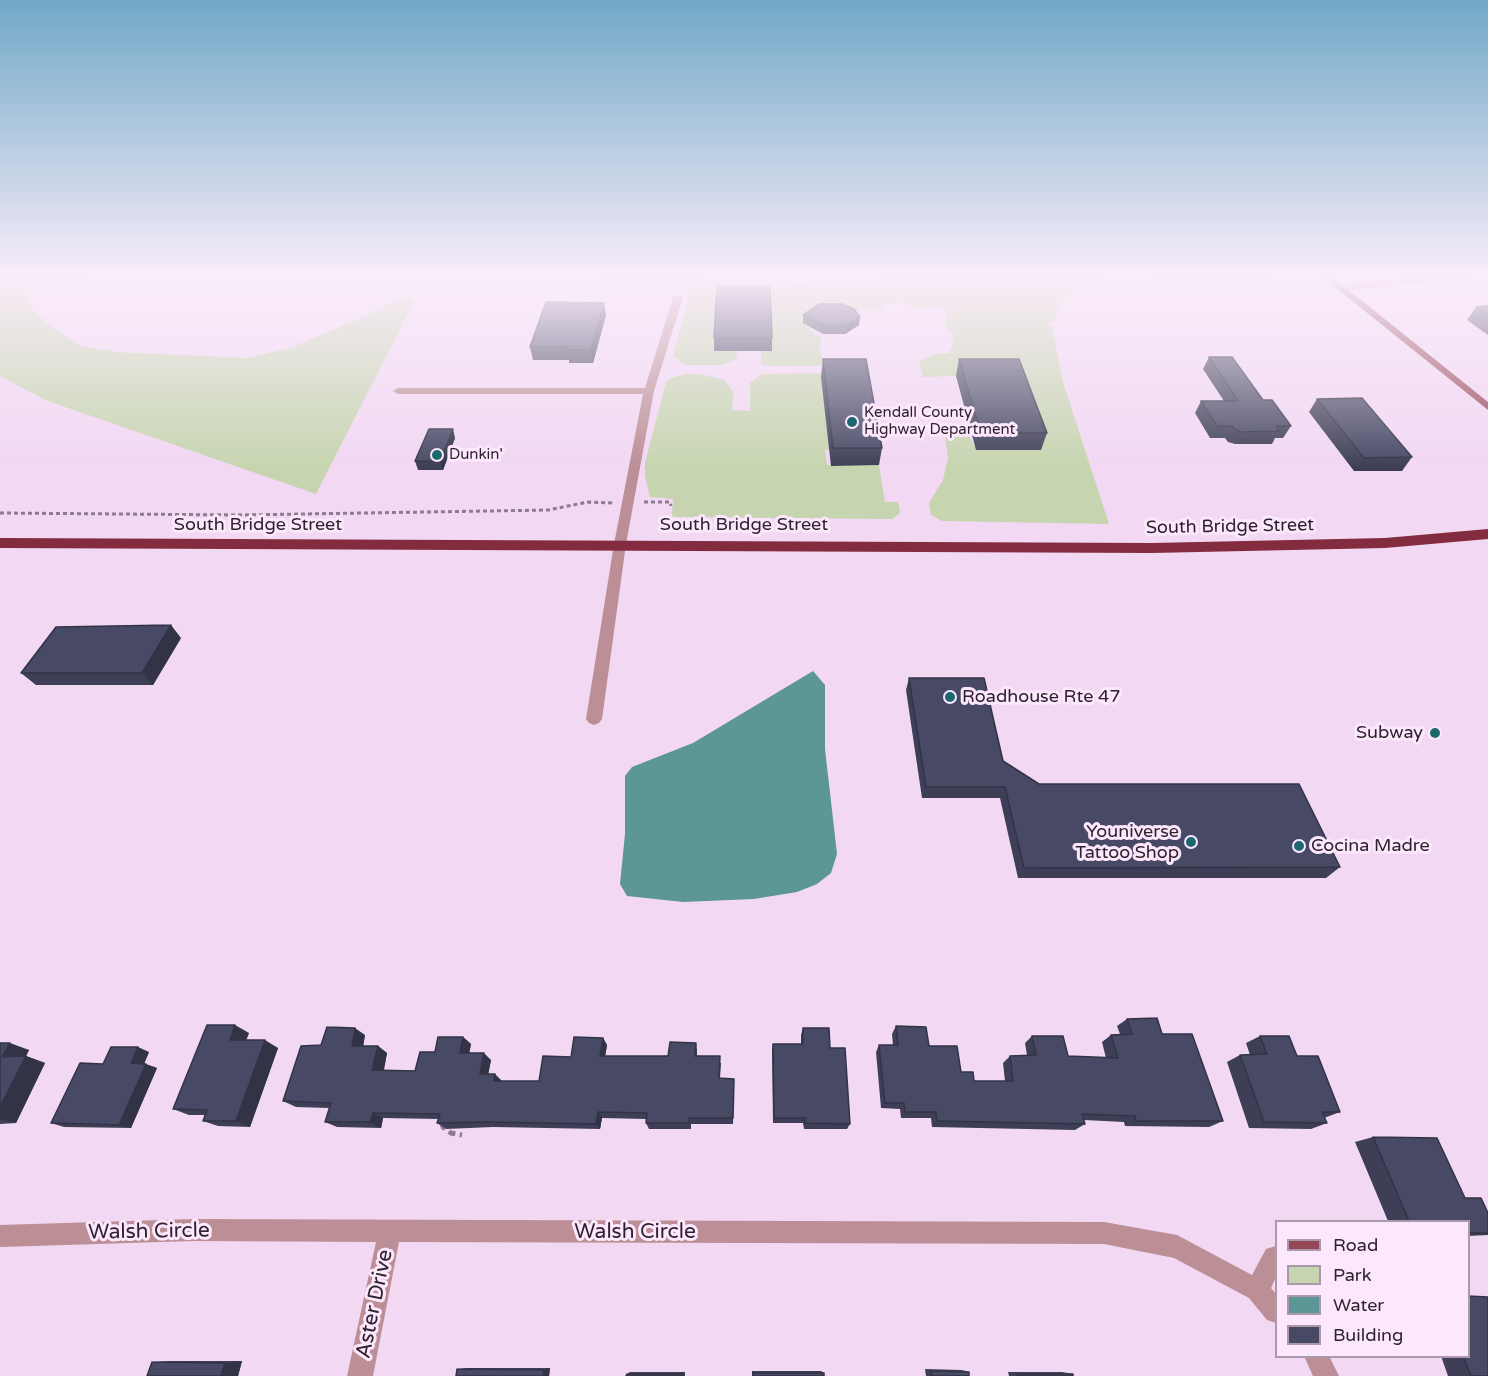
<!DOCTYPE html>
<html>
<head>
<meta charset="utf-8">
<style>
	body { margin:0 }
	#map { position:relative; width:1488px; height:1376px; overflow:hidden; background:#f2d8f3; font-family:"Varela Round",sans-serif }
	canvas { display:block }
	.legend { position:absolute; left:1275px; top:1220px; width:195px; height:138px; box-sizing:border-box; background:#fce7fd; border:2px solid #a999aa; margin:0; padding:8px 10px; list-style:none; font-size:18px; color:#2c232d }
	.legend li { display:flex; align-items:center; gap:12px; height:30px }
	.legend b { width:30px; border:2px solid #a999aa }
</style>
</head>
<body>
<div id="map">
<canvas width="1488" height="1376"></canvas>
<ul class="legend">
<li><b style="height:8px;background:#944856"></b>Road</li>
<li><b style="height:16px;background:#c6d5af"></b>Park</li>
<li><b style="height:16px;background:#5c9696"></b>Water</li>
<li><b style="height:16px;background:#484965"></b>Building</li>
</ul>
</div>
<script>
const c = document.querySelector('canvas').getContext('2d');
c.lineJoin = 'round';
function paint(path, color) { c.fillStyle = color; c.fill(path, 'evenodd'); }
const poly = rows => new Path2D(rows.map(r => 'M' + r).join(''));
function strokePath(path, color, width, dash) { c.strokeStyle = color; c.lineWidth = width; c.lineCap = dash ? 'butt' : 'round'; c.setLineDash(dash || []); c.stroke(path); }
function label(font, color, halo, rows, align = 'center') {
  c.font = font + ' "Varela Round",sans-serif'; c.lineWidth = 6; c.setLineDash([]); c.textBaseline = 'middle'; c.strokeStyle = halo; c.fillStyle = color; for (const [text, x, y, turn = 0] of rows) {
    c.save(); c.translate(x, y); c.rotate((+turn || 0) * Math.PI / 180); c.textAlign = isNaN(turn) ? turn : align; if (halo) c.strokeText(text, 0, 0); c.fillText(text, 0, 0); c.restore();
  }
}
paint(poly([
	[0,275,113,275,62,283,25,292,34,312,49,325,81,346,118,352,247,358,293,347,368,315,400,296,415,300,316,494,45,400,0,376],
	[594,275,685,275,739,282,877,279,878,275,1275,276,1269,281,1194,283,1130,278,1104,279,1094,288,1073,294,1060,304,1055,321,1047,323,1052,328,1063,382,1109,524,942,521,931,515,929,503,943,480,948,458,945,436,969,436,977,450,1041,450,956,376,923,377,919,361,935,354,949,353,954,341,951,331,945,327,947,313,944,308,937,306,929,309,917,308,899,303,887,304,882,310,824,310,805,322,814,334,821,337,820,347,823,366,767,366,761,365,761,351,715,350,737,351,737,354,736,359,723,365,685,365,673,356,689,296,688,294,672,288,626,288,606,286],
	[856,373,829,450,825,450,827,465,879,465,885,502,898,502,900,513,892,519,677,517,672,516,673,499,650,497,645,476,645,463,666,382,671,378,686,374,700,374,725,380,734,393,732,410,750,411,750,383,762,374]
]), '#c6d5af');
paint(poly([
	[813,671,825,685,825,749,837,854,831,873,817,884,797,892,754,899,683,902,627,896,620,884,625,834,625,776,632,767,693,743]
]), '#5c9696');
strokePath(poly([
	[644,502,670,502,671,506],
	[0,513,241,515,548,510,588,502,613,503]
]), '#8d7b8e', 3, [4, 3]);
strokePath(poly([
	[442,1123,443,1127,451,1133,462,1135]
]), '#8d7b8e', 5, [7, 4.5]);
paint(poly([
	[1443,275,1477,275,1473,278,1341,291,1336,288,1341,285,1443,275],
	[678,294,683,297,654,391,626,544,602,719,599,723,594,725,589,723,586,719,614,544,643,394,398,394,393,391,398,388,645,388,673,297,678,294],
	[194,1219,1104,1222,1177,1235,1252,1275,1266,1249,1276,1246,1276,1277,1271,1288,1276,1294,1276,1323,1267,1320,1249,1298,1174,1258,1104,1244,399,1242,373,1376,347,1376,376,1242,194,1241,0,1247,0,1225,194,1219],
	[1304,1356,1329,1356,1339,1376,1313,1376,1304,1356]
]), '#bb8f95');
paint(poly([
	[1320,275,1330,275,1488,402,1488,410,1320,275]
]), '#944856');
paint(poly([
	[1488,529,1488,539,1385,548,1152,553,0,548,0,538,1152,543,1385,538,1488,529]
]), '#832c3f');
paint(poly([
	[1488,306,1488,335,1467,320,1476,307],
	[606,315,593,363,569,363,569,360,533,360,530,347],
	[803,315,859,325,845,334,823,334,803,323],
	[714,338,772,338,772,351,714,351],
	[1209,357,1291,426,1283,438,1275,438,1272,444,1235,444,1228,442,1225,438,1210,438,1195,413,1201,401,1224,401,1203,369],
	[823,359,882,448,879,465,831,466,821,377],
	[959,359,1047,433,1041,450,976,450,956,376],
	[1317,399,1412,457,1402,471,1354,471,1309,412],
	[455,438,443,470,418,470,415,461],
	[181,638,153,685,36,685,21,673],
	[909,678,1003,761,1039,784,1340,867,1326,878,1018,878,1000,798,922,798,906,690],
	[1127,1019,1162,1034,1223,1121,1209,1127,1125,1126,1124,1122,1084,1120,1085,1124,1075,1130,932,1127,931,1118,901,1118,900,1109,881,1108,876,1052,879,1045,893,1045,892,1034,896,1026,929,1046,961,1072,974,1081,1005,1081,1003,1063,1010,1056,1027,1055,1025,1043,1032,1036,1068,1056,1106,1058,1102,1042,1111,1035,1120,1034,1117,1026],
	[803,1028,830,1048,850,1124,847,1129,804,1129,803,1123,773,1123,772,1051,773,1044,801,1044,801,1035],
	[249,1033,246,1040,278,1048,250,1127,218,1126,203,1121,205,1115,189,1115,173,1109],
	[365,1035,363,1046,378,1046,387,1053,384,1070,415,1071,435,1052,463,1037,471,1044,469,1053,491,1060,488,1074,501,1081,539,1081,571,1057,603,1038,607,1045,605,1056,668,1056,696,1043,697,1050,697,1056,721,1063,720,1078,734,1085,733,1124,691,1124,691,1129,649,1129,646,1123,646,1119,602,1118,600,1129,493,1127,446,1129,437,1123,439,1119,383,1118,381,1128,337,1127,325,1122,329,1108,296,1107,283,1101,321,1045],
	[1260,1036,1297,1056,1340,1112,1324,1118,1327,1123,1311,1129,1249,1128,1227,1062,1240,1055,1250,1055,1246,1043],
	[0,1043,29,1050,26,1056,45,1063,16,1123,0,1124],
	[149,1052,144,1064,157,1068,131,1128,64,1127,51,1123],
	[1373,1137,1488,1213,1488,1235,1468,1236,1468,1221,1388,1221,1355,1142],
	[1441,1356,1468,1356,1488,1376,1448,1376],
	[171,1361,242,1361,238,1376,147,1376,152,1362],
	[467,1368,550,1368,549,1376,456,1376,457,1369],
	[925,1369,962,1370,969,1372,969,1376,926,1376],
	[752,1371,821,1371,824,1373,752,1376],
	[630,1372,685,1372,685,1376,626,1376,627,1374],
	[1008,1372,1062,1372,1073,1374,1073,1376,1009,1376]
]), '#3e3f57');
paint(poly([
	[604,303,606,315,593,363,591,350],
	[860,317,859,325,845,334,846,326],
	[453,429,455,438,443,470,440,462],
	[171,625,181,638,153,685,142,673],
	[235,1025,249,1033,243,1048,230,1040],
	[355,1028,365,1035,362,1053,352,1046],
	[463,1037,471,1044,468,1060,460,1053],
	[603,1038,607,1045,604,1063,600,1056],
	[265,1040,278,1048,250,1127,236,1121],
	[10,1043,29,1050,26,1056,45,1063,16,1123,0,1119,2,1057],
	[378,1046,387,1053,382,1077,372,1070],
	[138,1047,149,1052,142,1068,131,1063],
	[484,1053,491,1060,487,1081,480,1074],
	[146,1064,157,1068,131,1128,119,1125],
	[495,1074,502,1081,494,1081],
	[598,1112,602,1118,600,1129,596,1124],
	[373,1113,383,1118,381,1128,370,1122],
	[242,1361,238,1376,221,1376,225,1363],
	[550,1368,549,1376,543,1376,544,1370]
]), '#323347');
const building = poly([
	[717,286,770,286,772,338,714,338,717,286],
	[546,302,604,303,591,350,567,350,568,347,530,347,546,302],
	[820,304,842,304,854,309,860,317,846,326,824,326,803,315,820,304],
	[1488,306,1488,315,1476,307,1488,306],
	[1209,357,1232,357,1263,400,1272,400,1291,426,1276,426,1279,431,1242,432,1234,429,1232,426,1217,426,1201,401,1238,401,1209,357],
	[823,359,866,359,882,448,833,448,823,359],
	[959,359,1019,359,1047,433,981,433,959,359],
	[1362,398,1412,457,1364,458,1317,399,1362,398],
	[429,429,453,429,440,462,415,461,429,429],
	[171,625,142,673,21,673,56,627,171,625],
	[909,678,984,678,1003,761,1039,784,1299,784,1340,867,1024,868,1005,787,926,787,909,678],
	[1157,1018,1162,1034,1192,1034,1223,1121,1136,1121,1135,1116,1082,1114,1085,1124,937,1121,936,1112,905,1112,904,1103,885,1103,879,1045,898,1045,896,1026,926,1027,929,1046,957,1046,961,1072,973,1072,974,1081,1013,1081,1010,1056,1036,1055,1032,1036,1063,1036,1068,1056,1118,1058,1111,1035,1132,1034,1127,1019,1157,1018],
	[207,1025,235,1025,230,1040,265,1040,236,1121,203,1121,207,1110,173,1109,207,1025],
	[327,1027,355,1028,352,1046,378,1046,372,1070,415,1071,420,1052,435,1052,438,1037,463,1037,460,1053,484,1053,480,1074,495,1074,494,1081,539,1081,543,1056,571,1057,574,1037,603,1038,600,1056,668,1056,670,1042,696,1043,695,1056,720,1056,719,1078,734,1079,733,1118,689,1118,689,1123,646,1123,647,1113,598,1112,596,1124,486,1122,437,1123,440,1114,373,1113,370,1122,325,1122,331,1103,283,1101,301,1046,321,1045,327,1027],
	[803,1028,829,1028,830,1048,845,1048,850,1124,805,1123,805,1118,774,1118,773,1044,803,1044,803,1028],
	[1260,1036,1289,1036,1297,1056,1318,1056,1340,1112,1322,1112,1327,1123,1264,1122,1240,1055,1267,1054,1260,1036],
	[0,1043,10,1043,2,1057,26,1056,0,1107,0,1043],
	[111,1047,138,1047,131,1063,146,1064,119,1125,51,1123,80,1063,103,1064,111,1047],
	[1373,1137,1437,1138,1465,1198,1481,1198,1488,1213,1488,1233,1468,1233,1468,1221,1409,1221,1373,1137],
	[1468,1296,1488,1297,1488,1376,1471,1376,1463,1356,1468,1356,1468,1296],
	[152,1362,225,1363,221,1376,147,1376,152,1362],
	[457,1369,544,1370,543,1376,456,1376,457,1369],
	[931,1371,969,1372,969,1376,932,1376,931,1371],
	[753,1373,824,1373,824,1376,753,1376,753,1373],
	[627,1374,683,1374,683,1376,626,1376,627,1374],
	[1017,1374,1073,1374,1073,1376,1017,1376,1017,1374]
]);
paint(building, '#484965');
strokePath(building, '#323347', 1.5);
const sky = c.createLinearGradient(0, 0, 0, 468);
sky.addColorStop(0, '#70a8c7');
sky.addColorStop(0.59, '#f9edfa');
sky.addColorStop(1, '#f9edfa00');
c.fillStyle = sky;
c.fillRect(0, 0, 1488, 468);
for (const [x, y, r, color] of [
	[852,422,6,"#1b686f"],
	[437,455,6,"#1b686f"],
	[950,697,6,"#1b686f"],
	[1435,733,6,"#1b686f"],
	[1191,842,6,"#1b686f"],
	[1299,846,6,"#1b686f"]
]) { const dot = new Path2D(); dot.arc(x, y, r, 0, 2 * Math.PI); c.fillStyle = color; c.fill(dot); strokePath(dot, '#fce7fd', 2); }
label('15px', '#2c232d', '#fce7fd', [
	["Kendall County",864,413],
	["Highway Department",864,430],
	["Dunkin'",449,455]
], 'left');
label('18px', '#2c232d', '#fce7fd', [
	["South Bridge Street",258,525],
	["South Bridge Street",744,525],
	["South Bridge Street",1230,527,-1]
]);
label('18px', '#2c232d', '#fce7fd', [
	["Roadhouse Rte 47",962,697],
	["Subway",1423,733,"right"],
	["Youniverse",1179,832,"right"],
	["Tattoo Shop",1179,853,"right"],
	["Cocina Madre",1311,846]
], 'left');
label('21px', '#2c232d', '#fce7fd', [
	["Walsh Circle",149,1232,-1],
	["Walsh Circle",635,1232],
	["Aster Drive",375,1304,-78]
]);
</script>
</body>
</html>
